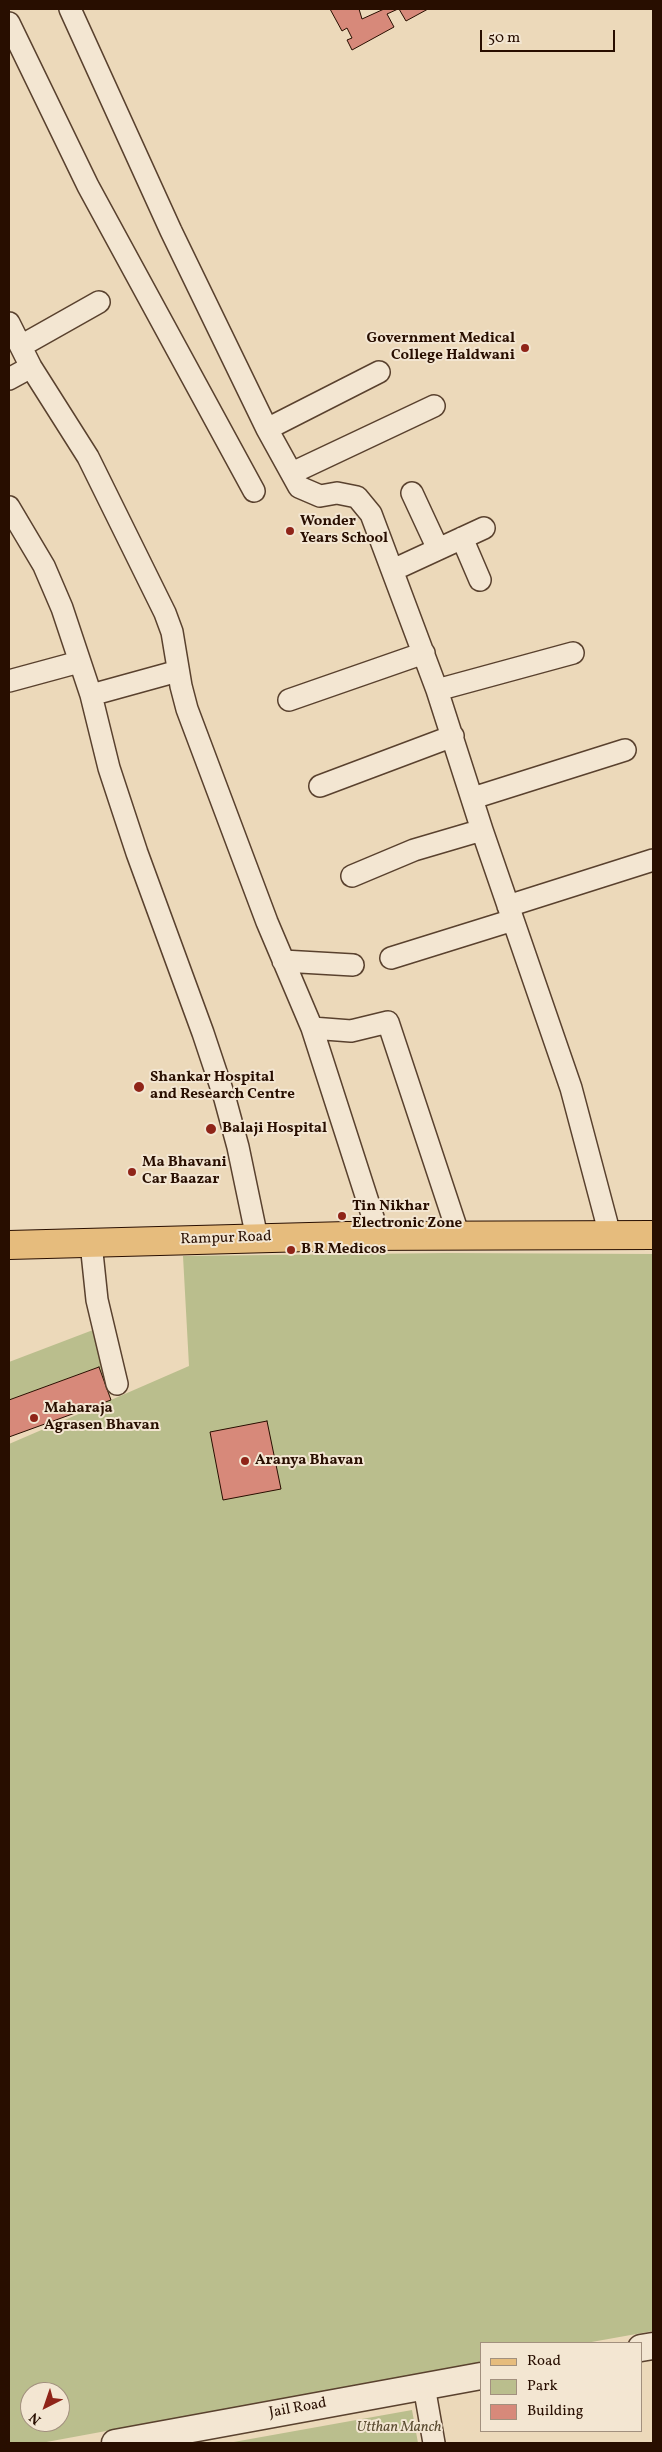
<!DOCTYPE html>
<html>
<head>
<meta charset="utf-8">
<style>
  body { margin:0 }
  #map { position:relative; width:662px; height:2452px; overflow:hidden; background:#ecd9ba; font-family:Vollkorn,serif }
  canvas { display:block }
  .frame { position:absolute; inset:0; border:10px solid #280e00; pointer-events:none }
  .legend { position:absolute; left:480px; top:2342px; width:162px; height:90px; box-sizing:border-box; background:#f3e6d2; border:1px solid #a2907e; margin:0; padding:6px 9px; list-style:none; font-size:15px; color:#280e00 }
  .legend li { display:flex; align-items:center; gap:10px; height:25px }
  .legend b { width:25px; border:1px solid #a2907e }
  .north { position:absolute; left:20px; top:2382px; width:50px; height:50px; box-sizing:border-box; background:#f3e6d2; border:1px solid #a2907e; border-radius:50%; rotate:221deg; font-size:14px; font-weight:700; line-height:20px; text-align:center; color:#280e00 }
  .north::after { content:''; display:block; margin:auto; width:18px; height:22px; background:#8f2418; clip-path:polygon(50% 0,100% 100%,50% 72%,0 100%) }
  .scale { position:absolute; left:480px; top:30px; width:135px; height:22px; box-sizing:border-box; border:2px solid #280e00; border-top:0; padding-left:6px; font-size:15px; line-height:18px; white-space:nowrap; color:#280e00; -webkit-text-stroke:4px #f3e6d2; paint-order:stroke }
</style>
</head>
<body>
<div id="map">
<canvas width="662" height="2452"></canvas>
<div class="frame"></div>
<ul class="legend">
<li><b style="height:6px;background:#e6bc7d"></b>Road</li>
<li><b style="height:14px;background:#babe8d"></b>Park</li>
<li><b style="height:14px;background:#d7897a"></b>Building</li>
</ul>
<div class="north">N</div>
<div class="scale">50 m</div>
</div>
<script>
const context = document.querySelector('canvas').getContext('2d');
context.lineJoin = 'round';
function fill(path, color) { context.fillStyle = color; context.fill(path, 'evenodd'); }
const toPath = rows => new Path2D(rows.map(r => 'M' + r).join(''));
function stroke(path, color, width, dash) { context.strokeStyle = color; context.lineWidth = width; context.lineCap = dash ? 'butt' : 'round'; context.setLineDash(dash || []); context.stroke(path); }
function write(font, color, halo, rows, align = 'center') {
  context.font = font + ' Vollkorn,serif'; context.lineWidth = 4; context.setLineDash([]); context.textBaseline = 'middle'; context.strokeStyle = halo; context.fillStyle = color; for (const [text, x, y, turn = 0] of rows) {
    context.save(); context.translate(x, y); context.rotate((+turn || 0) * Math.PI / 180); context.textAlign = isNaN(turn) ? turn : align; if (halo) context.strokeText(text, 0, 0); context.fillText(text, 0, 0); context.restore();
  }
}
const green = toPath([
  [447,1253,653,1254,653,2331,586,2343,481,2343,481,2362,41,2443,9,2443,9,1444,111,1400,99,1367,9,1400,9,1362,93,1330,111,1400,189,1366,183,1256],
  [30,2392,60,2392,60,2422,30,2422],
  [412,2410,418,2443,228,2443]
]);
const building = toPath([
  [330,9,359,9,362,19,384,9,398,9,387,14,394,27,352,50,347,40,352,38,347,28,342,31,330,9],
  [399,9,428,9,406,21,399,9],
  [99,1367,111,1400,9,1437,9,1400,99,1367],
  [267,1421,281,1489,223,1500,210,1432,267,1421]
]);
const minor = toPath([
  [70,9,171,231,267,429,299,487,320,496,337,493,357,497,371,514,437,690,482,830,571,1088,610,1235],
  [9,23,88,186,254,491],
  [9,323,31,367,88,457,165,613,172,632,181,686,187,709,267,922,312,1028,379,1236],
  [21,346,99,302],
  [9,379,31,367],
  [267,429,379,372],
  [292,473,434,406],
  [412,493,438,549],
  [9,507,44,566,62,608,91,695,109,768,137,853,203,1033,225,1099,238,1147,257,1238],
  [462,538,480,580],
  [393,570,484,528],
  [9,681,79,662],
  [437,690,573,653],
  [91,695,178,671],
  [289,700,424,653],
  [320,786,453,736],
  [473,798,625,750],
  [352,876,414,850,482,830],
  [508,906,653,860],
  [391,958,513,920],
  [283,961,353,965],
  [312,1028,351,1031,388,1022,459,1236],
  [91,1243,97,1300,117,1384],
  [424,2386,434,2443]
]);
const tertiary = toPath([
  [641,2348,653,2346],
  [115,2443,481,2376]
]);
const primary = toPath([
  [9,1245,347,1236,653,1235]
]);
const markers = [
  [525,348,5,"#8f2418"],
  [290,531,5,"#8f2418"],
  [139,1087,6,"#8f2418"],
  [211,1129,6,"#8f2418"],
  [132,1172,5,"#8f2418"],
  [342,1216,5,"#8f2418"],
  [291,1250,5,"#8f2418"],
  [34,1418,5,"#8f2418"],
  [245,1461,5,"#8f2418"]
];
const poiNames = [
  ["Government Medical",515,339,"right"],
  ["College Haldwani",515,356,"right"],
  ["Wonder",300,522],
  ["Years School",300,539],
  ["Shankar Hospital",150,1078],
  ["and Research Centre",150,1095],
  ["Balaji Hospital",222,1129],
  ["Ma Bhavani",142,1163],
  ["Car Baazar",142,1180],
  ["Tin Nikhar",352,1207],
  ["Electronic Zone",352,1224],
  ["B R Medicos",301,1250],
  ["Maharaja",44,1409],
  ["Agrasen Bhavan",44,1426],
  ["Aranya Bhavan",255,1461]
];
const streetNames = [
  ["Rampur Road",226,1239,-2],
  ["Jail Road",298,2409,-10]
];
const parkNames = [
  ["Utthan Manch",399,2428]
];
fill(green, '#babe8d');
fill(building, '#d7897a');
stroke(building, '#280e00', 1);
stroke(minor, '#59412e', 24);
stroke(tertiary, '#59412e', 29);
stroke(primary, '#280e00', 30);
stroke(minor, '#f3e6d2', 21);
stroke(tertiary, '#f3e6d2', 26);
stroke(primary, '#e6bc7d', 28);
for (const [x, y, r, color] of markers) { const dot = new Path2D(); dot.arc(x, y, r, 0, 2 * Math.PI); context.fillStyle = color; context.fill(dot); stroke(dot, '#f3e6d2', 2); }
write('bold 15px', '#280e00', '#f3e6d2', poiNames, 'left');
write('15px', '#280e00', '#f3e6d2', streetNames);
write('italic 15px', '#5b4c31', '#f3e6d2', parkNames);
</script>
</body>
</html>
